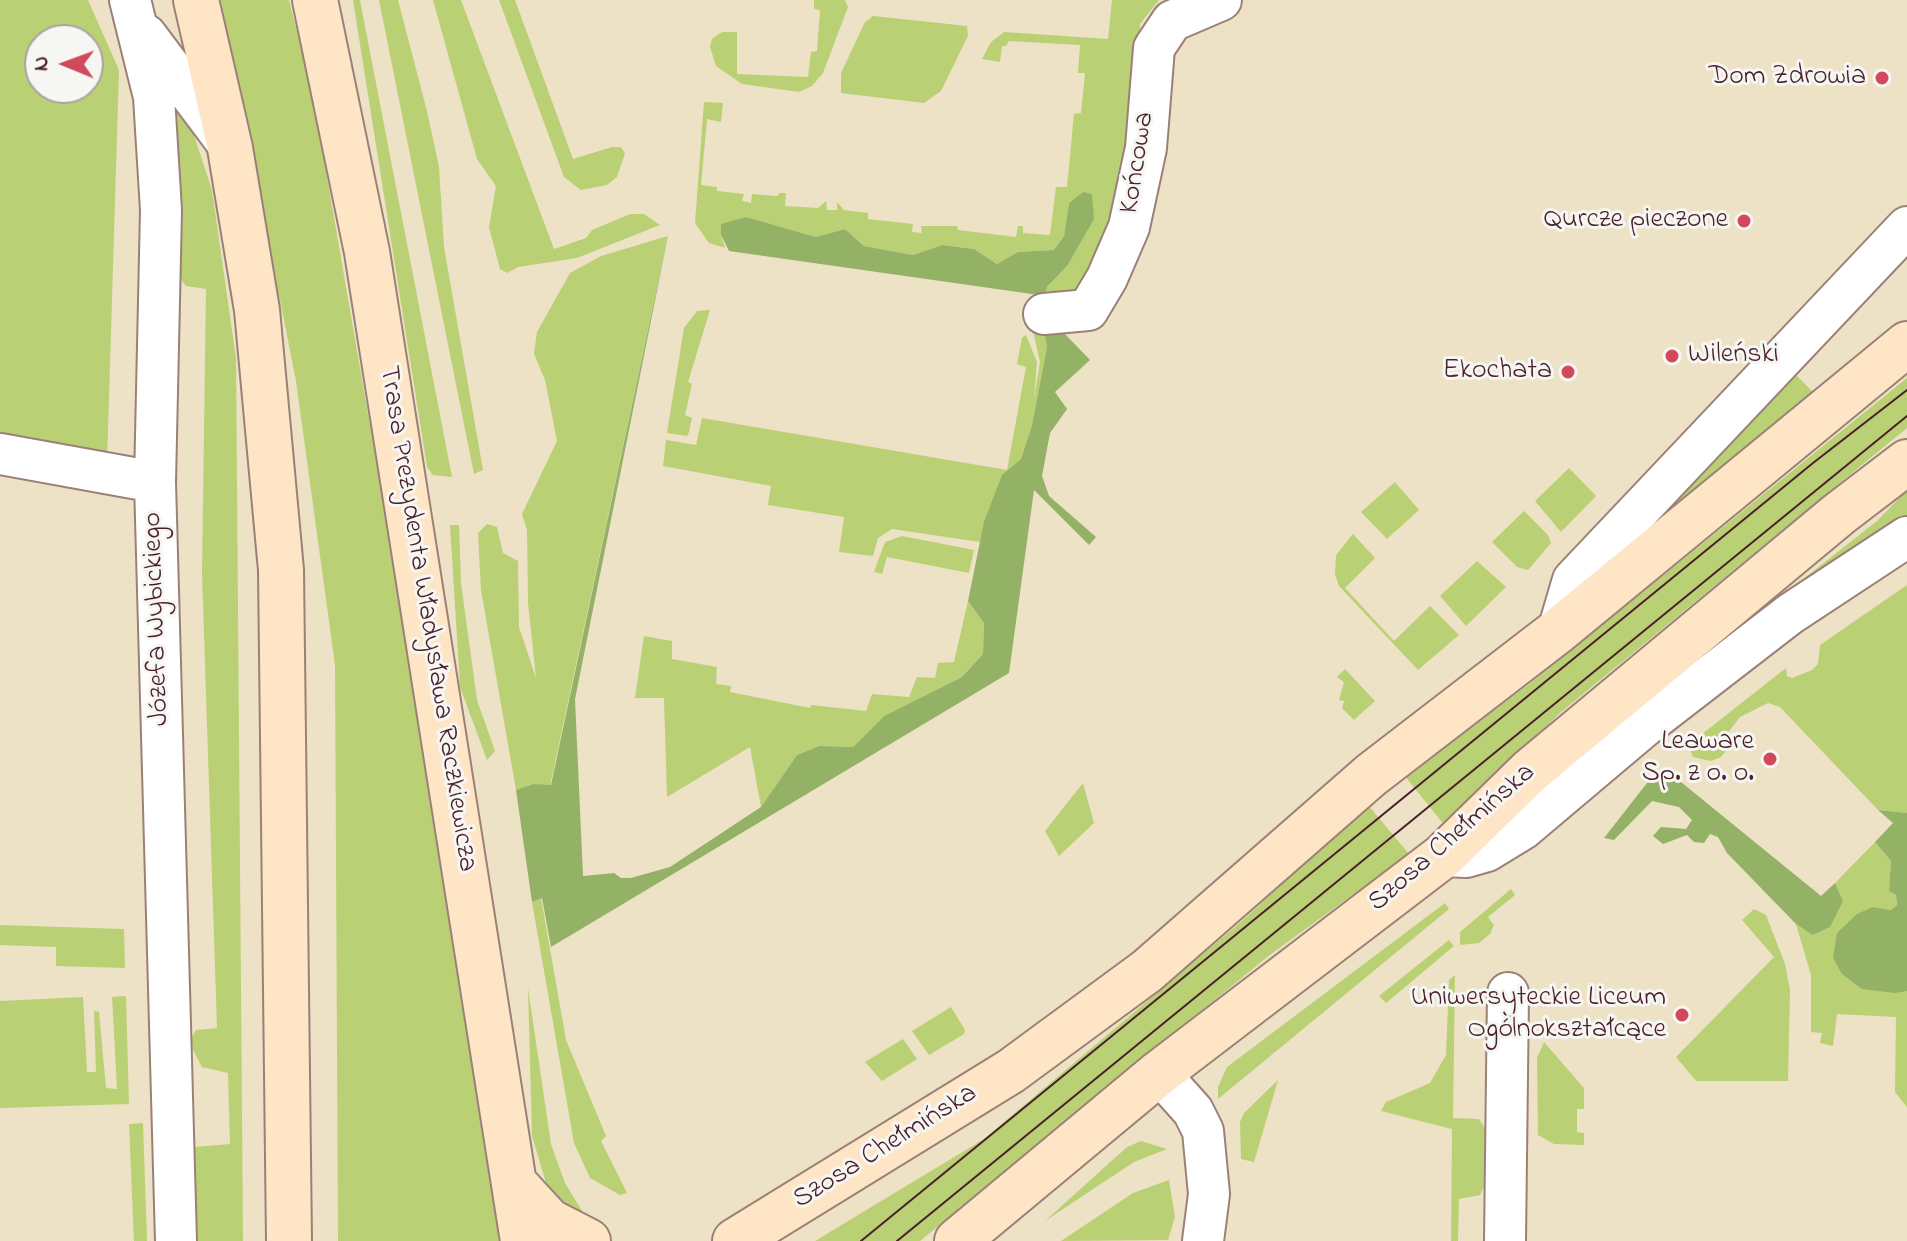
<!DOCTYPE html>
<html>
<head>
<meta charset="utf-8">
<style>
  body { margin:0 }
  #map { position:relative; width:1907px; height:1241px; overflow:hidden; background:#ede2c5; font-family:"Indie Flower",sans-serif }
  canvas { display:block }
  .north { position:absolute; left:24px; top:24px; width:80px; height:80px; box-sizing:border-box; background:#f6f6f2; border:2px solid #b1a0a2; border-radius:50%; rotate:271deg; font-size:22px; font-weight:700; line-height:32px; text-align:center; color:#4a1f2b }
  .north::after { content:''; display:block; margin:auto; width:28px; height:36px; background:#d1495b; clip-path:polygon(50% 0,100% 100%,50% 72%,0 100%) }
</style>
</head>
<body>
<div id="map">
<canvas width="1907" height="1241"></canvas>
<div class="north">N</div>
</div>
<script>
const context = document.querySelector('canvas').getContext('2d');
context.lineJoin = 'round';
function fill(path, color) { context.fillStyle = color; context.fill(path, 'evenodd'); }
const toPath = rows => new Path2D(rows.map(r => 'M' + r).join(''));
function stroke(path, color, width, dash) { context.strokeStyle = color; context.lineWidth = width; context.lineCap = dash ? 'butt' : 'round'; context.setLineDash(dash || []); context.stroke(path); }
function write(font, color, halo, rows, align = 'center') {
  context.font = font + ' "Indie Flower",sans-serif'; context.lineWidth = 6; context.setLineDash([]); context.textBaseline = 'middle'; context.strokeStyle = halo; context.fillStyle = color; for (const [text, x, y, turn = 0] of rows) {
    context.save(); context.translate(x, y); context.rotate((+turn || 0) * Math.PI / 180); context.textAlign = isNaN(turn) ? turn : align; if (halo) context.strokeText(text, 0, 0); context.fillText(text, 0, 0); context.restore();
  }
}
const green = toPath([
  [0,0,88,0,119,70,107,463,0,440],
  [40,40,88,40,88,88,40,88],
  [221,0,289,0,312,90,383,501,499,1241,338,1241,335,665,296,381],
  [353,0,360,0,452,477,433,475,427,467],
  [379,0,398,0,427,111,439,167,444,247,483,470,474,474],
  [433,0,461,0,554,249,586,238,592,230,630,214,644,214,660,225,577,258,518,267,507,273,500,269,489,227,496,186,477,159],
  [499,0,515,0,573,159,612,147,621,147,625,153,617,177,607,185,581,190,564,177],
  [814,0,845,0,848,7,823,73,812,86,799,92,742,84,716,66,710,47,712,39,722,32,737,32,737,74,808,77,811,52,817,51,820,10,814,9],
  [1112,0,1159,0,1140,24,1135,138,1127,186,1083,291,1046,296,1047,287,1067,266,1092,194,1083,193,1069,203,1064,236,1054,250,1018,252,997,264,974,249,942,245,913,255,864,246,845,229,816,237,746,217,721,235,725,248,709,243,695,223,704,102,723,103,721,122,707,119,701,185,717,187,717,191,744,194,742,201,751,203,752,194,777,196,780,193,786,193,785,206,818,208,826,201,827,210,837,210,837,202,844,210,868,213,868,219,913,224,912,232,922,233,921,226,957,226,958,230,1016,237,1018,226,1023,226,1023,233,1050,235,1056,187,1067,187,1074,114,1081,113,1085,73,1078,73,1080,45,1009,41,1006,46,1002,46,1000,62,982,59,991,42,1004,32,1108,39],
  [873,16,967,26,968,36,941,91,924,103,841,93,841,73,865,22],
  [170,94,192,129,212,190,236,358,243,1241,187,1241,188,1152,194,1147,230,1144,228,1073,202,1067,189,1042,196,1030,217,1028,202,573,206,289,186,286,179,277],
  [668,236,550,786,533,784,516,790,481,590,478,533,487,524,497,527,503,553,518,561,519,627,536,678,528,603,527,530,522,514,557,441,545,380,534,354,537,332,570,273,601,256],
  [710,310,688,382,692,384,685,415,692,418,689,432,687,436,667,433,684,328,697,311],
  [1043,324,1047,347,1032,425,1021,459,1002,476,980,542,892,529,878,538,873,556,839,552,844,517,768,505,771,486,663,466,666,440,696,445,702,418,1007,470,1026,367,1017,364,1022,338,1026,335,1037,362,1034,399,1040,362,1033,331],
  [1796,375,1813,392,1654,523],
  [1907,378,1907,428,1561,712,1445,826,1404,775,1528,685],
  [1569,468,1596,496,1561,532,1535,501],
  [1395,482,1419,510,1387,539,1361,512],
  [1907,490,1907,516,1783,595,1877,521],
  [1524,511,1548,535,1551,543,1528,570,1517,567,1492,542],
  [450,525,459,525,461,583,477,700,495,751,487,760,460,687],
  [1353,534,1375,558,1345,588,1394,641,1430,606,1459,635,1418,670,1339,586,1335,574,1336,555],
  [902,536,974,550,969,573,887,557,882,574,874,572,885,542],
  [1477,561,1506,587,1466,626,1440,596],
  [1907,585,1907,813,1878,810,1780,707,1768,703,1740,717,1723,739,1727,750,1721,757,1711,761,1693,757,1688,745,1786,668,1787,676,1792,678,1812,670,1818,664,1820,645],
  [968,601,984,623,983,654,962,677,884,716,853,747,819,746,797,755,761,807,750,747,667,797,664,698,635,698,644,636,672,641,672,659,717,667,716,684,731,686,730,692,810,708,811,705,866,711,872,694,909,697,917,677,935,678,938,663,954,662],
  [1345,669,1375,701,1354,720,1342,708,1344,701,1339,700,1344,682,1337,677],
  [1083,783,1094,823,1059,856,1045,831],
  [1368,805,1409,854,1271,954,920,1241,815,1241,984,1139,1242,921],
  [1875,842,1891,861,1889,891,1896,895,1897,906,1891,910,1873,907,1907,991,1907,1107,1895,1092,1896,1017,1837,1014,1833,1046,1820,1043,1822,1033,1811,1032,1811,975,1796,924,1812,935,1843,901,1835,883],
  [1511,889,1515,895,1488,917,1494,925,1490,934,1479,943,1460,945,1460,932],
  [541,898,566,1040,606,1136,601,1141,627,1193,620,1195,590,1178,574,1143,532,902],
  [1445,903,1449,909,1218,1099,1218,1087,1227,1067],
  [1754,909,1766,915,1785,964,1790,990,1788,1081,1696,1081,1676,1057,1774,957,1742,920],
  [0,925,124,929,125,968,56,966,56,947,0,945],
  [1449,940,1454,946,1386,1003,1379,996],
  [1455,975,1453,1118,1479,1119,1486,1129,1485,1185,1480,1195,1459,1199,1458,1241,1451,1241,1452,1129,1381,1111,1386,1102,1430,1083,1446,1055,1449,980],
  [528,988,551,1144,565,1183,582,1211,580,1218,566,1209,546,1183,532,1136],
  [126,996,129,1104,0,1108,0,1001,83,997,87,1072,96,1072,94,1011,99,1012,106,1088,117,1089,112,997],
  [951,1007,965,1030,964,1034,929,1055,912,1031],
  [903,1039,917,1059,882,1081,865,1062],
  [1544,1042,1584,1088,1584,1109,1577,1109,1577,1132,1584,1133,1584,1145,1554,1144,1538,1135,1537,1058],
  [1278,1080,1254,1162,1241,1159,1240,1122,1244,1113],
  [143,1123,147,1241,134,1241,129,1124],
  [1141,1141,1167,1149,1134,1162,1045,1221,1127,1147],
  [1169,1180,1175,1217,1168,1240,1061,1241,1133,1193]
]);
const forest = toPath([
  [1083,192,1092,194,1094,219,1067,266,1047,287,1046,296,729,251,721,235,721,224,746,217,816,237,845,229,864,246,913,255,942,245,974,249,997,264,1018,252,1054,250,1064,236,1069,203],
  [668,236,575,699,583,876,614,873,621,878,631,878,670,867,761,807,797,755,819,746,853,747,884,716,962,677,983,654,984,623,968,601,984,522,1002,475,1021,459,1032,425,1047,347,1043,324,1063,332,1090,360,1055,392,1067,409,1050,433,1042,476,1049,496,1096,537,1089,545,1034,490,1009,673,551,947,542,898,532,902,516,790,533,784,551,785],
  [1662,778,1676,778,1821,896,1835,883,1843,901,1830,927,1812,935,1796,924,1727,853,1718,837,1710,834,1704,843,1694,842,1687,835,1663,844,1653,836,1661,827,1686,829,1692,820,1679,807,1652,801,1614,840,1604,838,1647,783],
  [1878,810,1907,813,1907,991,1895,993,1862,989,1842,974,1833,958,1837,933,1857,914,1873,907,1891,910,1897,905,1896,895,1889,891,1891,861,1875,842,1893,823]
]);
const street = toPath([
  [130,0,154,97,161,210,155,482,176,1241],
  [146,35,230,147],
  [1044,314,1088,310,1107,278,1129,227,1146,148,1154,48,1172,21,1221,0],
  [0,454,155,482],
  [1558,631,1573,580,1907,227],
  [1443,856,1466,857,1487,851,1523,829,1645,726,1790,614,1907,537],
  [1159,1073,1193,1111,1203,1131,1209,1194,1203,1241],
  [1505,1241,1508,993]
]);
const secondary = toPath([
  [196,0,230,148,257,310,281,570,289,1241],
  [315,0,367,252,523,1241],
  [515,1184,549,1221,588,1241],
  [735,1241,1011,1071,1147,971,1371,775,1558,631,1907,344],
  [957,1241,1159,1073,1443,856,1530,771,1839,514,1907,462]
]);
const tram = toPath([
  [861,1241,1813,463,1907,390],
  [897,1241,1907,416]
]);
const markers = [
  [1882,78,8,"#d1495b"],
  [1744,221,8,"#d1495b"],
  [1672,356,8,"#d1495b"],
  [1568,372,8,"#d1495b"],
  [1770,759,8,"#d1495b"],
  [1682,1015,8,"#d1495b"]
];
const poiNames = [
  ["Dom Zdrowia",1866,78],
  ["Qurcze pieczone",1728,221],
  ["Wileński",1688,356,"left"],
  ["Ekochata",1552,372],
  ["Leaware",1754,743],
  ["Sp. z o. o.",1754,775],
  ["Uniwersyteckie Liceum",1666,999],
  ["Ogólnokształcące",1666,1031]
];
const streetNames = [
  ["Końcowa",1139,163,-81],
  ["Józefa Wybickiego",158,619,-92],
  ["Trasa Prezydenta Władysława Raczkiewicza",426,619,81],
  ["Szosa Chełmińska",1453,839,-41],
  ["Szosa Chełmińska",886,1148,-32]
];
fill(green, '#bad074');
fill(forest, '#93b266');
stroke(street, '#9c8078', 44);
stroke(secondary, '#9c8078', 48);
stroke(street, '#fff', 40);
stroke(secondary, '#fde5c5', 44);
stroke(tram, '#4a1f2b', 2);
for (const [x, y, r, color] of markers) { const dot = new Path2D(); dot.arc(x, y, r, 0, 2 * Math.PI); context.fillStyle = color; context.fill(dot); stroke(dot, '#f6f6f2', 3); }
write('28px', '#4a1f2b', '#f6f6f2', poiNames, 'right');
write('28px', '#4a1f2b', '#f6f6f2', streetNames);
</script>
</body>
</html>
